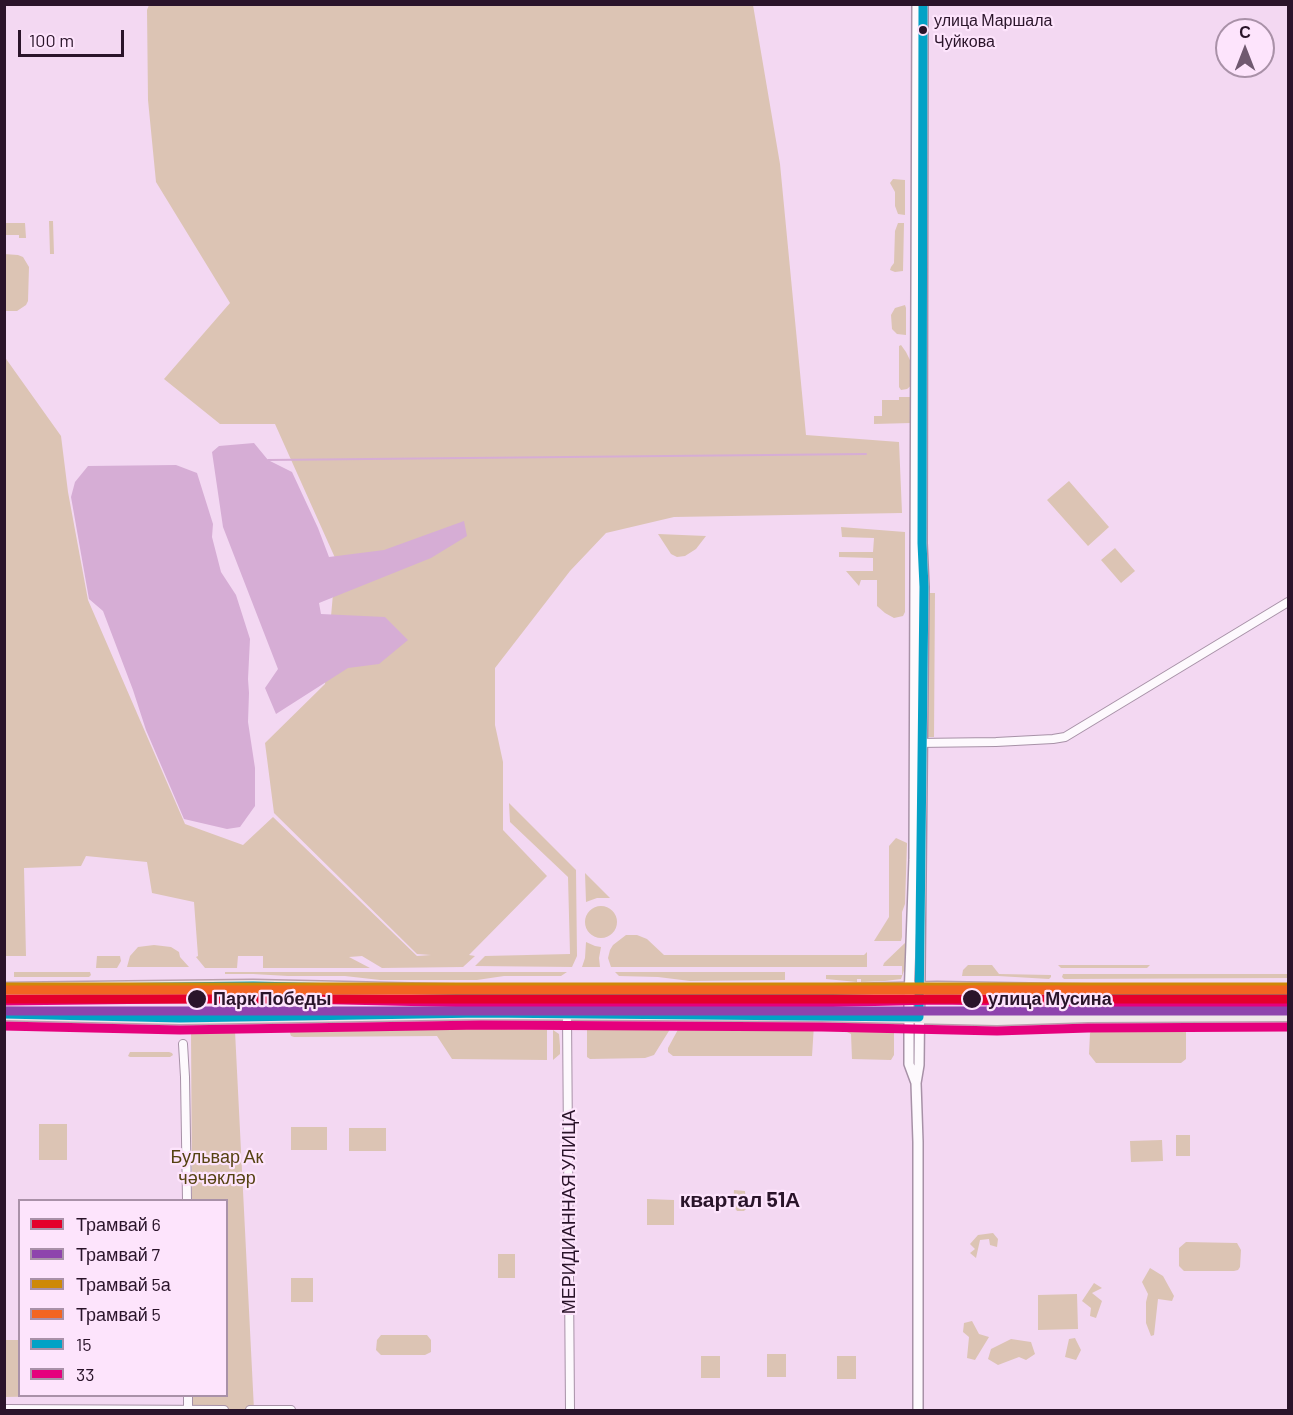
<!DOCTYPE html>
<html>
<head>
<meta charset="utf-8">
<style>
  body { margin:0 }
  #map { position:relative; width:1293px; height:1415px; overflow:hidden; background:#f3d8f2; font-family:Barlow,sans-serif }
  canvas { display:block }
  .frame { position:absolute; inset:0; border:6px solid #2a142a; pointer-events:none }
  .legend { position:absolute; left:18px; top:1199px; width:210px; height:198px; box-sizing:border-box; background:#fde4fc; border:2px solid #a991a8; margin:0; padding:8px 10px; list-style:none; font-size:18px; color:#2a142a }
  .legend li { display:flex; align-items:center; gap:12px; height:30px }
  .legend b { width:30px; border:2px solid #a991a8 }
  .north { position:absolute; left:1215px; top:18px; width:60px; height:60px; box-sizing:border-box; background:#fde4fc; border:2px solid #a991a8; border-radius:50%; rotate:0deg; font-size:16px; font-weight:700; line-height:24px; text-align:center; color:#2a142a }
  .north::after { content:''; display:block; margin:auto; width:21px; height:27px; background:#705970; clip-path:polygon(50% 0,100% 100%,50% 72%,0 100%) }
  .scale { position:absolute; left:18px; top:30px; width:106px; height:27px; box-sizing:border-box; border:3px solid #2a142a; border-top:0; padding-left:8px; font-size:18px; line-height:21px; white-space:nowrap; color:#2a142a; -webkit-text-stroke:4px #fde4fc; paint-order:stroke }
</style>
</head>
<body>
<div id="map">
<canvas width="1293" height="1415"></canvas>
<div class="frame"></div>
<ul class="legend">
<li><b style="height:8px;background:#e4002b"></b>Трамвай 6</li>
<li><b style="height:8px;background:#8e44ad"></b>Трамвай 7</li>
<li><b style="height:8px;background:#ce8908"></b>Трамвай 5а</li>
<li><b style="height:8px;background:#f26522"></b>Трамвай 5</li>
<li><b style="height:8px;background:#02a2c6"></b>15</li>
<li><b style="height:8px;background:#e5007d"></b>33</li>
</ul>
<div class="north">С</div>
<div class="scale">100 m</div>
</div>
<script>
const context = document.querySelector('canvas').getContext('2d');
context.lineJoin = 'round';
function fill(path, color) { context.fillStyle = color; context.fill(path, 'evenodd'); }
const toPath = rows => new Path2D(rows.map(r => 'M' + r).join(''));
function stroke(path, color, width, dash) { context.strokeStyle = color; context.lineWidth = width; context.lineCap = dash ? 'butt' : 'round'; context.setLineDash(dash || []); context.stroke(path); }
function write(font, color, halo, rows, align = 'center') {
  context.font = font + ' Barlow,sans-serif'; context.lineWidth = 4.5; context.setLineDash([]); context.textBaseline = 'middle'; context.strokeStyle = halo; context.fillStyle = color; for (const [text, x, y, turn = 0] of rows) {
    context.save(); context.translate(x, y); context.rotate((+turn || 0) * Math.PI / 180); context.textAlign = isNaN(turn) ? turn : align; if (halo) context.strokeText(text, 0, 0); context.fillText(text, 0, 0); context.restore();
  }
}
const green = toPath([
  [149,5,753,5,780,164,806,435,899,442,902,513,674,517,606,533,570,571,495,668,495,725,503,762,503,830,547,876,469,955,475,956,463,967,382,968,362,956,349,957,370,968,263,968,263,956,238,956,237,968,205,968,196,957,198,956,194,902,152,893,147,862,86,856,81,866,24,868,26,956,6,956,6,967,5,967,4,356,61,436,68,492,88,600,185,824,243,845,273,817,417,956,431,955,417,954,274,813,265,743,325,684,336,560,275,424,220,424,164,379,230,303,156,182,148,100,147,10],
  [893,179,905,180,905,215,898,214,895,206,895,192,890,183],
  [49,221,53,221,54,254,50,254],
  [5,223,25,223,26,238,19,238,19,235,6,235,6,239,5,239],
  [898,223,904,223,903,271,895,272,890,270,891,267,894,263,895,231],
  [4,254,18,255,23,257,29,267,28,301,26,305,17,311,5,311],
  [905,305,906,308,906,335,897,334,892,329,891,315,895,308],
  [901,345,906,352,913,366,913,384,907,389,901,390,899,387,899,346],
  [899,397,910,397,912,399,911,423,874,424,874,416,882,416,882,400,899,400],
  [1069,481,1109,527,1088,546,1047,500],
  [841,527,905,532,905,612,903,616,894,618,885,613,877,606,877,580,861,580,859,586,846,571,873,571,873,558,839,557,839,552,873,552,874,538,842,537],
  [658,534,706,536,696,549,685,556,677,557,671,554],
  [1115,548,1135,571,1121,583,1101,560],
  [928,593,935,593,934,737,927,737],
  [509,803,576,870,577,956,572,967,475,966,485,956,570,954,568,877,510,822],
  [896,838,907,843,905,904,902,912,902,937,901,941,874,941,889,917,889,846],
  [585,873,610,898,597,898,586,902],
  '585 922a16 16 0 1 1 32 0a16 16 0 1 1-32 0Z',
  [626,935,637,935,647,939,664,955,864,955,867,952,867,967,611,967,608,958,610,950,613,945],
  [586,942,595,946,601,947,599,958,600,967,582,967,585,958],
  [906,942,905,968,901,979,885,981,861,982,861,979,857,979,857,982,826,979,826,975,902,975,902,966,883,966,884,963],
  [154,945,171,947,179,952,180,957,189,967,127,967,130,956,138,947],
  [97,956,120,956,121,961,117,968,96,968],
  [968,965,992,965,999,974,1051,975,1051,977,1049,979,998,976,962,976,963,970],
  [1058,965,1150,965,1147,968,1061,968],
  [14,972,90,972,91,975,89,977,14,977],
  [225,972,567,972,561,976,504,976,477,980,380,980,345,976,288,976,253,974,225,974],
  [615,972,785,972,785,980,690,981,658,977,619,976],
  [1063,974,1288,974,1288,978,1064,979,1062,977],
  [829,1023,894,1023,894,1055,891,1060,852,1059,851,1034],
  [681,1024,814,1025,812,1056,673,1056,668,1052,668,1048],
  [1180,1024,1186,1030,1186,1059,1181,1063,1096,1063,1089,1054,1090,1033,1096,1025],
  [482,1025,501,1029,547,1030,547,1060,452,1059,437,1036,294,1037,291,1036,290,1033,291,1026],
  [672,1026,654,1055,645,1058,590,1059,587,1057,587,1029],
  [553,1030,559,1034,560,1046,560,1054,553,1060],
  [191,1031,235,1031,254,1410,193,1410,193,1396,226,1396,226,1200,192,1200],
  [130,1052,169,1052,172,1053,173,1055,170,1057,130,1057,128,1056],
  [39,1124,67,1124,67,1160,39,1160],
  [291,1127,327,1127,327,1150,291,1150],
  [349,1128,386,1128,386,1151,349,1151],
  [1176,1135,1190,1135,1190,1156,1176,1156],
  [1162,1140,1163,1161,1131,1162,1130,1141],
  [734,1190,745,1191,746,1209,744,1211,737,1211,733,1205],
  [647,1199,674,1200,674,1225,647,1225],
  [993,1233,998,1239,997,1247,990,1245,989,1239,980,1240,976,1258,970,1253,975,1249,970,1244,978,1235],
  [1186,1242,1237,1243,1241,1250,1240,1267,1238,1270,1234,1271,1184,1271,1179,1266,1179,1248],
  [498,1254,515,1254,515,1278,498,1278],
  [1150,1268,1163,1276,1174,1296,1172,1301,1158,1299,1154,1335,1151,1336,1146,1323,1146,1302,1148,1294,1142,1282],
  [291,1278,313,1278,313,1302,291,1302],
  [1094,1283,1102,1288,1092,1293,1102,1301,1096,1318,1090,1316,1091,1308,1082,1301],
  [1077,1294,1078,1329,1038,1330,1038,1295],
  [972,1321,979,1334,989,1337,975,1360,967,1358,969,1337,963,1332,964,1323],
  [381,1335,427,1335,431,1340,431,1352,425,1355,381,1355,376,1350,377,1340],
  [1075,1338,1081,1350,1076,1360,1065,1357,1069,1339],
  [1011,1339,1031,1342,1035,1354,1026,1360,1019,1357,998,1365,988,1359,991,1349],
  [4,1340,19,1340,20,1396,60,1396,5,1397],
  [767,1354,786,1354,786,1377,767,1377],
  [701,1356,720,1356,720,1378,701,1378],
  [856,1356,856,1379,837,1379,837,1356]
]);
const water = toPath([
  [254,443,268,460,292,472,318,528,329,557,384,550,464,521,467,536,431,558,319,603,321,614,385,617,408,640,379,664,348,668,276,714,265,688,278,669,223,527,212,452,219,446],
  [176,465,197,473,213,524,212,537,221,572,236,595,250,639,248,679,249,693,248,722,255,768,255,806,240,827,227,829,184,819,146,730,133,690,103,611,89,599,71,497,75,482,88,466]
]);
const stream = toPath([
  [268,460,866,454]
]);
const minor = toPath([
  [917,743,996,742,1053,739,1065,737,1288,602],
  [567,1014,570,1410],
  [183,1044,185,1077,187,1200],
  [4,1409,224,1410],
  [188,1410,188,1396],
  [250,1410,291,1410]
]);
const tertiary = toPath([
  [916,1083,909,1064,909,999,914,860,917,4],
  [918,1410,918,1142,916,1083,919,1065,924,587,922,543,923,4]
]);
const primary = toPath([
  [4,989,253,986,479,991,812,991,937,988,1122,991,1288,991],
  [4,1014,180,1018,481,1013,822,1015,997,1019,1088,1016,1288,1015]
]);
const bus1 = toPath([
  [4,989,253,986,479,991,812,991,937,988,1122,991,1288,991],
  [4,1014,180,1018,481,1013,919,1017,924,587,922,543,923,4]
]);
const bus2 = toPath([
  [4,1001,253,998,479,1003,812,1003,937,1000,1122,1003,1288,1003],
  [4,1026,180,1030,481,1025,822,1027,997,1031,1088,1028,1288,1027]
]);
const tram1 = toPath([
  [4,999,1288,999]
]);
const tram2 = toPath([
  [4,1011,1288,1011]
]);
const tram3 = toPath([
  [4,987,1288,987]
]);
const tram4 = toPath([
  [4,990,1288,990]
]);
const markers = [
  [923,30,5,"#2a142a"],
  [197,999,10,"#2a142a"],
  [972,999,10,"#2a142a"]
];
const busNames = [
  ["улица Маршала",934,21],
  ["Чуйкова",934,42]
];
const stopNames = [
  ["Парк Победы",213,999],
  ["улица Мусина",988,999]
];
const parkNames = [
  ["Бульвар Ак",217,1157],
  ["чәчәкләр",217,1178]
];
const streetNames = [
  ["МЕРИДИАННАЯ УЛИЦА",569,1212,-90]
];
const quarterNames = [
  ["квартал 51А",740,1200]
];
fill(green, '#dcc4b4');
fill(water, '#d6add5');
stroke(stream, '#d6add5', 2);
stroke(minor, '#a791a7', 10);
stroke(tertiary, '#a791a7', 12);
stroke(primary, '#baa0ad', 15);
stroke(minor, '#fdf9fd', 8);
stroke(tertiary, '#fdf9fd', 9);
stroke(primary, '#f0e6e9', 12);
stroke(bus1, '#02a2c6', 9);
stroke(bus2, '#e5007d', 9);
stroke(tram1, '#e4002b', 9);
stroke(tram2, '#8e44ad', 9);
stroke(tram3, '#ce8908', 9);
stroke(tram4, '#f26522', 9);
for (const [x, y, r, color] of markers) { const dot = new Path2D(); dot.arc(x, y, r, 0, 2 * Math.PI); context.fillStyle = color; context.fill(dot); stroke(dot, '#fde4fc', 2); }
write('16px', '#2a142a', '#fde4fc', busNames, 'left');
write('bold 18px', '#2a142a', '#fde4fc', stopNames, 'left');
write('18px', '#554212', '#fde4fc', parkNames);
write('18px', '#2a142a', '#fde4fc', streetNames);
write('bold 21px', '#2a142a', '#fde4fc', quarterNames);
</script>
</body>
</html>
